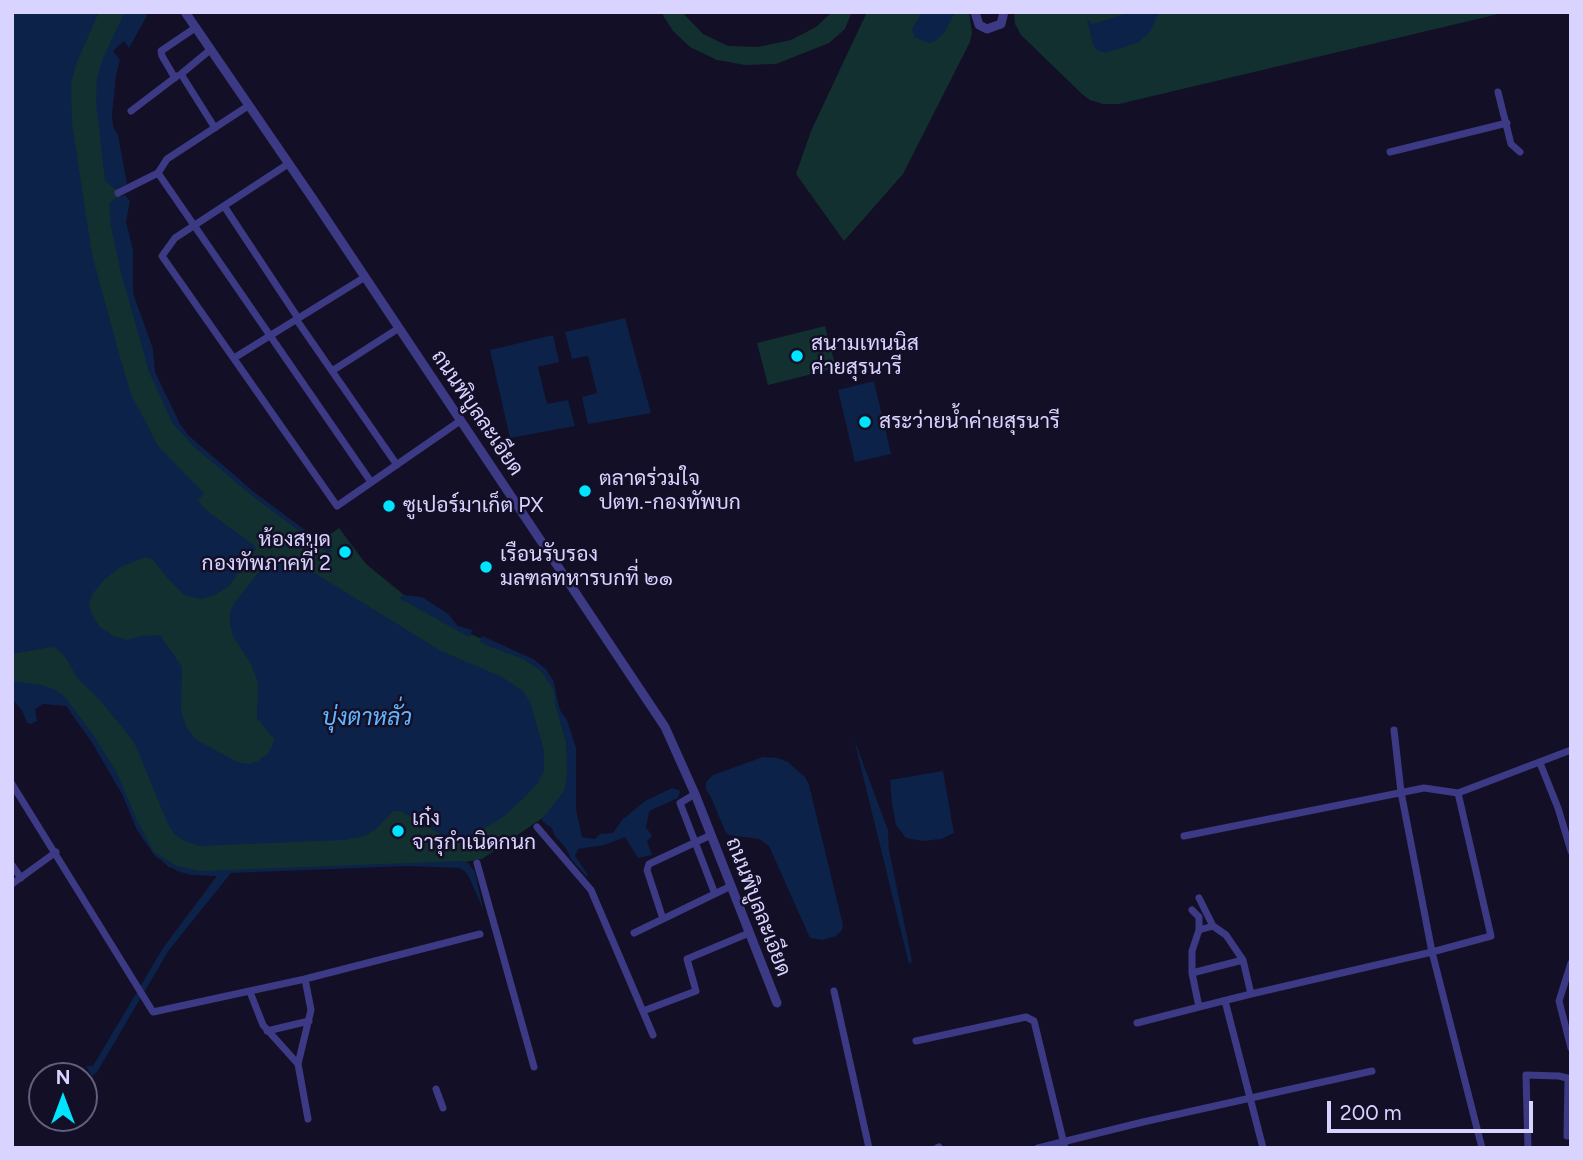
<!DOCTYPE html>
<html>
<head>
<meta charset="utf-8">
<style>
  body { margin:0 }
  #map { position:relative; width:1583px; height:1160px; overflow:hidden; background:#130f26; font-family:Figtree,sans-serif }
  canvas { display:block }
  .frame { position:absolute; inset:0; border:14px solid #d9d4ff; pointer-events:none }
  .north { position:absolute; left:28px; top:1062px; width:70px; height:70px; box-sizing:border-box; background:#130f26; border:2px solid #625e7d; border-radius:50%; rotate:0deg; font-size:19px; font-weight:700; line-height:28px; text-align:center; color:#d9d4ff }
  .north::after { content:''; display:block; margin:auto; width:24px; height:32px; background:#00e5ff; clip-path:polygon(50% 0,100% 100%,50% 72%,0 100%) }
  .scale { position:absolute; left:1327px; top:1101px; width:206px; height:32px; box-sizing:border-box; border:4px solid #d9d4ff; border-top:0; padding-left:9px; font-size:21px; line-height:24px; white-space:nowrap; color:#d9d4ff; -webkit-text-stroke:5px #130f26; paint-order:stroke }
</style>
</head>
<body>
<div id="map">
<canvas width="1583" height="1160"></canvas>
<div class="frame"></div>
<div class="north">N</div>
<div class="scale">200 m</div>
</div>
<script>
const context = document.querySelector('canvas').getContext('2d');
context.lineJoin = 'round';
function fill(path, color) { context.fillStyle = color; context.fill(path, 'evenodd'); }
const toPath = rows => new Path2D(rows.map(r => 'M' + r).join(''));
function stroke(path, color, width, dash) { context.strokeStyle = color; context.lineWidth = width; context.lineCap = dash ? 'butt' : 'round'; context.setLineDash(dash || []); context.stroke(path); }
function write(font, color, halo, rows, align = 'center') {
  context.font = font + ' Figtree,Sarabun,sans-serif'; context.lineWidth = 5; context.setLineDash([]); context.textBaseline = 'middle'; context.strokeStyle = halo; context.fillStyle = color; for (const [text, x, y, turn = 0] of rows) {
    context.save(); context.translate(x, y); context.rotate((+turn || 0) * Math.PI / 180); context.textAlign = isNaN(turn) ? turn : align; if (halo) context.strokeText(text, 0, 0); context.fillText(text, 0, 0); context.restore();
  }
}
const green = toPath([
  [12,12,127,12,101,76,121,199,111,207,152,373,181,431,233,477,318,543,339,528,366,564,409,599,468,633,522,656,539,666,551,680,571,746,566,793,547,815,482,859,454,864,204,873,169,867,153,852,143,837,119,783,70,706,12,687],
  [661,12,682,12,703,34,728,46,758,47,791,40,816,27,832,12,852,12,845,29,829,43,776,64,745,65,717,60,690,47,673,31],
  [867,12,969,12,972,33,970,42,903,174,844,241,796,174,811,131],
  [1014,12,1507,12,1119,104,1103,104,1090,100,1082,94,1021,35,1015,24],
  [825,326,836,368,768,385,757,343]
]);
const water = toPath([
  [12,12,99,12,76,64,71,84,72,123,92,254,120,357,131,394,158,446,204,493,198,501,206,510,255,546,256,549,229,586,215,595,202,599,184,595,168,579,153,560,146,557,138,560,119,568,104,580,94,592,89,603,91,613,99,626,113,636,127,640,141,636,160,635,182,667,181,711,186,726,195,739,237,762,249,764,258,761,267,754,273,745,274,739,257,718,258,683,251,664,233,636,230,624,230,612,235,602,258,573,270,564,281,561,294,562,305,567,441,651,502,677,523,691,530,702,544,750,544,771,538,783,525,797,503,817,488,826,472,835,456,839,445,837,401,811,393,811,377,828,365,836,344,840,200,846,184,841,175,835,168,824,134,742,99,699,77,678,66,658,56,648,51,647,12,654],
  [125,12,149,12,129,48,124,41,113,51,120,60,116,75,112,115,113,126,118,135,127,184,116,190,105,181,96,102,97,78,103,58],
  [922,12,955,12,944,33,934,42,929,43,914,37,912,29],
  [1133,12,1159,12,1150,32,1139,42,1106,53,1098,51,1093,45,1087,18,1092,24],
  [125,195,130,201,126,222,133,250,133,293,153,349,155,372,180,424,188,435,254,492,329,548,332,551,329,553,256,499,193,446,173,424,149,372,121,273,111,227,109,204,114,199],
  [625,318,651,413,588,424,582,397,597,393,588,356,572,359,565,332],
  [553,335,559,362,538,367,547,404,568,400,575,426,510,438,490,350],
  [874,381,891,454,855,462,838,390],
  [404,595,422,597,448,614,458,626,473,630,469,637,399,598],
  [482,636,533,659,546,669,554,682,559,709,567,720,576,748,576,809,582,837,595,839,600,834,613,833,622,820,645,801,672,788,679,790,680,792,678,798,653,809,649,812,646,827,652,836,647,841,652,855,638,858,625,837,604,845,578,849,575,856,588,875,586,876,571,859,566,848,554,835,552,828,543,822,542,819,564,791,567,775,566,743,555,704,554,690,540,670,523,659,483,644,480,641],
  [12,681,42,685,54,689,65,697,94,736,117,773,136,818,154,852,177,866,200,871,462,861,468,863,475,872,483,909,469,877,465,871,459,868,409,866,231,873,169,950,97,1072,92,1076,86,1066,93,1066,163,948,217,876,191,875,177,871,155,856,137,830,122,794,91,741,66,706,43,704,35,709,37,721,31,724,27,723,22,710,12,699],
  [854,739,888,830,889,850,912,961,909,964],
  [763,757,778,758,788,762,805,777,809,785,843,925,842,930,836,936,822,940,810,938,769,846,759,839,729,835,725,831,710,795,706,790,706,782,713,775],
  [943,771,954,833,941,839,922,841,906,838,896,825,892,804,890,780]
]);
const minor = toPath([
  [210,50,181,74,215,128],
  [175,78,162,56,161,51,195,28],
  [1498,92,1511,144,1520,152],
  [131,111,177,76],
  [1390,152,1507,123],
  [288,164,175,238,162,256,337,506,460,421],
  [158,173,371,482],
  [118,193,158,173,167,159,248,106],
  [224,206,298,318],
  [296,319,397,465],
  [234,358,365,277],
  [332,371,399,328],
  [1540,763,1558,808,1571,851],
  [12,784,153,1012,305,979,480,934],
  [1458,793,1491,936,1432,952,1482,1148],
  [695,794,680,803,715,894],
  [537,827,591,890,653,1035],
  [1184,836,1424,788,1458,793,1571,750],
  [477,863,534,1067],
  [12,865,21,878],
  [12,884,56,852],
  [1199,898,1213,926],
  [1192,910,1199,917,1199,930],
  [663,919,647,870,649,864,711,835],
  [634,933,731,886],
  [1571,963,1559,1001,1571,1048],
  [1192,973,1243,960],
  [834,991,869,1148],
  [250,992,263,1025,298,1064,308,1119],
  [1251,994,1199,1007,1192,973,1192,951,1199,930,1213,926,1226,935,1243,960,1251,994,1432,952,1401,792,1394,730],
  [1225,1001,1263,1148],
  [643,1011,696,991,687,959,749,933],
  [1137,1023,1199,1007],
  [267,1031,309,1021],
  [916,1041,1026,1017,1034,1021,1065,1148],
  [298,1064,311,1010,305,979],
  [436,1089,443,1108],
  [1567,1136,1568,1079],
  [937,1148,939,1147],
  [1038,1148,1143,1122,1372,1071],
  [1528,1148,1526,1075,1559,1076,1571,1079]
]);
const tertiary = toPath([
  [185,12,313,199,665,727,695,794,777,1003],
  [975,12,979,25,987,29,1001,24,1004,12]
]);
const markers = [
  [797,356,7,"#00e5ff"],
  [865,422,7,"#00e5ff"],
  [585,491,7,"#00e5ff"],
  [389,506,7,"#00e5ff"],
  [345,552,7,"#00e5ff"],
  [486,567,7,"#00e5ff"],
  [398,831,7,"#00e5ff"]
];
const poiNames = [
  ["สนามเทนนิส",811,344],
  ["ค่ายสุรนารี",811,368],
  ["สระว่ายนํ้าค่ายสุรนารี",879,422],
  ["ตลาดร่วมใจ",599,479],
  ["ปตท.-กองทัพบก",599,503],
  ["ซูเปอร์มาเก็ต PX",403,506],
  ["ห้องสมุด",331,540,"right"],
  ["กองทัพภาคที่ 2",331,564,"right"],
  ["เรือนรับรอง",500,555],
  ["มลฑลทหารบกที่ ๒๑",500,579],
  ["เก๋ง",412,819],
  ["จารุกำเนิดกนก",412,843]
];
const streetNames = [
  ["ถนนพิบูลละเอียด",477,413,56],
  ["ถนนพิบูลละเอียด",758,907,69]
];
const waterNames = [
  ["บุ่งตาหลั่ว",367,718]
];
fill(green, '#12302f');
fill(water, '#0c2248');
stroke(minor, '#3d3a85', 7);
stroke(tertiary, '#3d3a85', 9);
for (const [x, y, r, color] of markers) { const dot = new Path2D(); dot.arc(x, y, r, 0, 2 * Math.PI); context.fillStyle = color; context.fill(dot); stroke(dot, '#130f26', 2.5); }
write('21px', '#d9d4ff', '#130f26', poiNames, 'left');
write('21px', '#d9d4ff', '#130f26', streetNames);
write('italic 23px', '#62b6ff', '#130f26', waterNames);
</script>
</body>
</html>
